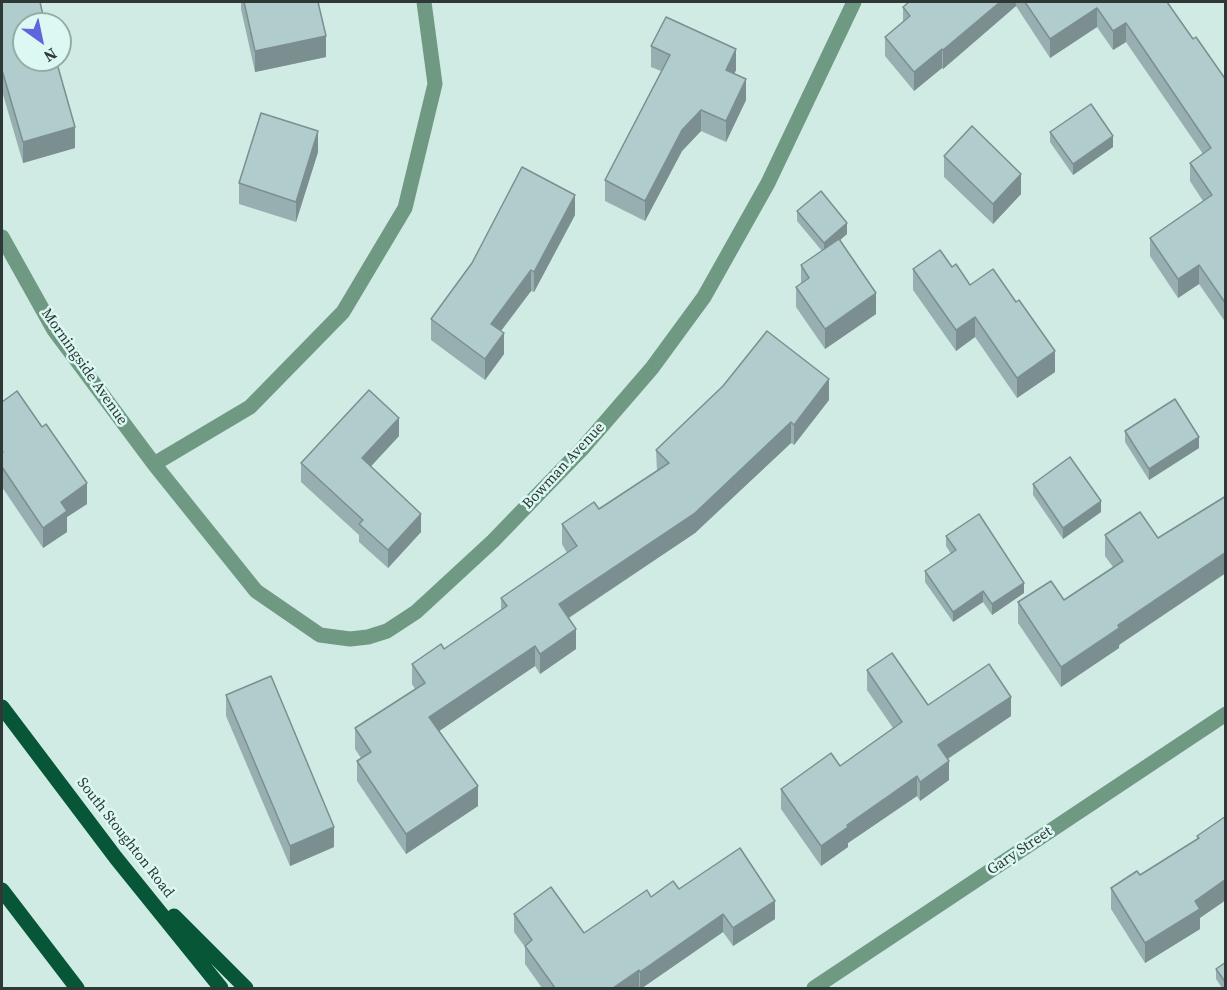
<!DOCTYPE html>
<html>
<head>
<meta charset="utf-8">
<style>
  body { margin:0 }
  #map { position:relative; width:1227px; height:990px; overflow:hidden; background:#cfebe4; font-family:"Source Serif 4",serif }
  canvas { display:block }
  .frame { position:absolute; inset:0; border:3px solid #2e3937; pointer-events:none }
  .north { position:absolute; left:12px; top:12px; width:60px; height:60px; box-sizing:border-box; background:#dcf8f2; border:2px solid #96aca7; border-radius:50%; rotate:147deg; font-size:16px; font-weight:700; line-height:24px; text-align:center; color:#2e3937 }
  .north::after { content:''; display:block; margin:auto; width:21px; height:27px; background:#5e65dd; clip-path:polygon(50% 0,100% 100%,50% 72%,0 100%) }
</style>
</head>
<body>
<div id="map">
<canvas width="1227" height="990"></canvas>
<div class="frame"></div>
<div class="north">N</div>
</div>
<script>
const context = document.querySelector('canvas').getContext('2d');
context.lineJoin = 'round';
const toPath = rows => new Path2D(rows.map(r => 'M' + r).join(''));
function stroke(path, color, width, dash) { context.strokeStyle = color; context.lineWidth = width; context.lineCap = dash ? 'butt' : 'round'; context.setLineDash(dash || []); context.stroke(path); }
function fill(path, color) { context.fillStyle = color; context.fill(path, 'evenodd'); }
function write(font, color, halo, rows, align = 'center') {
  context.font = font + ' "Source Serif 4",serif'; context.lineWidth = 5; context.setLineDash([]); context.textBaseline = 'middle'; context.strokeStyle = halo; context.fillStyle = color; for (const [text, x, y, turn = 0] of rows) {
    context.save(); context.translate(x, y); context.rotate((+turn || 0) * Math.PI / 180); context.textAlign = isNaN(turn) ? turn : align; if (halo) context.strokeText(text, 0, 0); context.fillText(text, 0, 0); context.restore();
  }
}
const minor = toPath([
  [2,237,54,330,154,464,256,591,320,635,350,639,368,637,387,631,416,612,493,541,582,449,652,368,704,297,768,183,854,2],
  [154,464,250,407,343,312,405,208,435,84,424,2],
  [814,988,1226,714]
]);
const major = toPath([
  [2,707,116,858,221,988],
  [2,890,77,988],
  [174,916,246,988]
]);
const wall = toPath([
  [2,2,75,148,23,163,2,91],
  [241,2,318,2,326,57,255,72,241,9],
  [909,2,1167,2,1193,39,1226,80,1226,323,1199,284,1178,298,1150,256,1150,238,1203,201,1190,181,1190,163,1203,154,1126,42,1113,50,1097,27,1050,58,1016,6,943,69,942,68,914,91,885,56,885,37,903,22,903,7],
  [651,46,736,70,734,74,746,100,726,142,701,131,682,151,645,221,605,201,605,180,661,71,651,67],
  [1050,132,1113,147,1073,175,1050,142],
  [318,152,296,222,239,204,239,183],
  [944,156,1021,194,993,224,944,177],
  [797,211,847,234,840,240,876,314,825,349,796,307,796,287,801,284,801,265,822,251,797,221],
  [575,215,534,292,531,291,501,331,504,354,485,380,431,340,431,319],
  [952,267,970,285,1055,372,1017,398,975,337,956,351,913,290,913,269],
  [829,400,794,445,791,443,695,533,569,618,576,649,540,674,535,666,439,731,478,806,406,854,357,781,357,761,361,758,355,749,355,728,415,689,412,684,412,664,444,649,501,610,501,598,567,553,562,544,562,524,599,509,657,471,656,450],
  [2,402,87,504,67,517,67,532,43,548,2,487],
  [1125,431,1199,448,1149,480,1125,442],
  [399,436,371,466,421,532,388,568,359,542,359,535,301,482,301,463],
  [1033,484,1101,512,1063,539,1033,495],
  [1140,512,1119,648,1061,687,1018,623,1018,602,1064,600,1113,567,1105,556,1105,535],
  [946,536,1024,593,992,615,983,602,953,622,925,582,925,571,951,554,946,546],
  [867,670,928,705,1011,716,948,759,949,780,920,801,917,796,848,843,848,847,821,866,781,809,781,789,840,766,893,728,867,690],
  [226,695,334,847,290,866,226,716],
  [1226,816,1200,918,1200,929,1145,963,1111,909,1111,888,1140,875,1197,839,1197,836],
  [679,889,775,919,733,946,723,932,642,988,542,988,525,964,525,947,514,932,514,914,584,933,651,897],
  [1226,962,1226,988,1222,988,1216,979,1216,969]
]);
const shadedWall = toPath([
  [1000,2,1016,2,1016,6,943,69,943,50],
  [1097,8,1097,27,1050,58,1050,39],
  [1126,23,1126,42,1113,50,1113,31],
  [326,36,326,57,255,72,255,51],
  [736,49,736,70,726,91,726,70],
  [942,49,942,68,914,91,914,72],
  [746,79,746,100,726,142,726,121],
  [701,110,701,131,682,151,645,221,645,201,682,130],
  [75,127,75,148,23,163,23,142],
  [318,131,318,152,296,222,296,202],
  [1113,136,1113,147,1073,175,1073,164],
  [1021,174,1021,194,993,224,993,204],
  [575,195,575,215,534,292,534,272],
  [847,223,847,234,824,254,824,243],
  [1199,265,1199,284,1178,298,1178,279],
  [531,270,531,291,491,344,491,324],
  [876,293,876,314,825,349,825,329],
  [975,317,975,337,956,351,956,330],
  [504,333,504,354,485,380,485,359],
  [1055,351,1055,372,1017,398,1017,378],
  [829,379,829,400,794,445,794,425],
  [399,418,399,436,362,476,362,458],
  [791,422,791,443,695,533,559,624,559,604],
  [1199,437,1199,448,1149,480,1149,469],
  [87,483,87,504,67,517,67,532,43,548,43,528,61,502],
  [1101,501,1101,512,1063,539,1063,528],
  [421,514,421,532,388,568,388,550],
  [1226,552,1226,573,1119,645,1119,648,1061,687,1061,667,1118,625],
  [1024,583,1024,593,992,615,992,604],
  [983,591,983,602,953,622,953,612],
  [576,629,576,649,540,674,540,654],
  [535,646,535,666,429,738,429,717],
  [1011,697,1011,716,938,765,938,745],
  [949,761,949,780,920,801,920,782],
  [917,776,917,796,848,843,848,847,821,866,821,846,847,825],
  [478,786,478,806,406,854,406,834],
  [334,827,334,847,290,866,290,846],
  [1226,879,1226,900,1200,918,1200,929,1145,963,1145,943,1195,901],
  [775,901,775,919,733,946,733,928],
  [723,914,723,932,642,988,640,988,640,972],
  [639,970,639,988,613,988]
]);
const building = toPath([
  [2,2,40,2,45,24,24,24,24,60,56,60,75,127,23,142,2,70,2,2],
  [244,2,318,2,326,36,255,51,244,2],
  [909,2,1000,2,943,50,942,49,914,72,885,37,910,16,903,7,909,2],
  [1025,2,1167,2,1193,39,1196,37,1226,80,1226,304,1199,265,1178,279,1150,238,1212,195,1190,163,1211,148,1126,23,1113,31,1097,8,1050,39,1025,2],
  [666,17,736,49,726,70,746,79,726,121,701,110,682,130,645,201,605,180,670,55,651,46,666,17],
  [1091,104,1113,136,1073,164,1050,132,1091,104],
  [261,113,318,131,296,202,239,183,261,113],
  [972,126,1021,174,993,204,944,156,972,126],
  [522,167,575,195,534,272,531,270,491,324,504,333,485,359,431,319,472,263,522,167],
  [821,191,847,223,824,243,797,211,821,191],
  [839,239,876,293,825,329,796,287,809,278,801,265,839,239],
  [940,250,952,267,956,264,970,285,993,269,1016,302,1019,300,1055,351,1017,378,975,317,956,330,913,269,940,250],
  [767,331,829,379,794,425,791,422,695,513,559,604,576,629,540,654,535,646,429,717,478,786,406,834,357,761,371,752,355,728,425,683,412,664,441,644,444,649,507,606,501,598,577,546,562,524,594,502,599,509,669,463,656,450,723,386,767,331],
  [369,390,399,418,362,458,421,514,388,550,359,524,363,520,301,463,369,390],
  [17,391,42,427,46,424,87,483,61,502,67,511,43,528,2,467,2,453,3,452,2,450,2,402,17,391],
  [1175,399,1199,437,1149,469,1125,431,1175,399],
  [1070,457,1101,501,1063,528,1033,484,1070,457],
  [1226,496,1226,552,1118,625,1119,628,1061,667,1018,602,1051,581,1064,600,1123,561,1105,535,1140,512,1158,538,1226,496],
  [979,514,1024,583,992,604,983,591,953,612,925,571,956,550,946,536,979,514],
  [892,653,928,705,989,664,1011,697,938,745,949,761,920,782,917,776,847,825,848,827,821,846,781,789,831,753,840,766,902,722,867,670,892,653],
  [271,676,334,827,290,846,226,695,271,676],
  [1226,816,1226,879,1195,901,1200,909,1145,943,1111,888,1137,871,1140,875,1199,838,1197,836,1226,816],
  [740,848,775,901,733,928,723,914,640,972,639,970,613,988,555,988,525,946,532,940,514,914,551,887,584,933,647,890,651,897,673,881,679,889,740,848],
  [1226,962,1226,983,1216,969,1226,962]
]);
const streetNames = [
  ["Morningside Avenue",84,367,55],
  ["Bowman Avenue",564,466,-47],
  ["South Stoughton Road",125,838,52],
  ["Gary Street",1020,851,-34]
];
stroke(minor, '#6f9982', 15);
stroke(major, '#085638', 15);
fill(wall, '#97afb0');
fill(shadedWall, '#7b8f90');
fill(building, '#b0cccd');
stroke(building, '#7b8f90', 1.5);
write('15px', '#2e3937', '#dcf8f2', streetNames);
</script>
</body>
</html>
